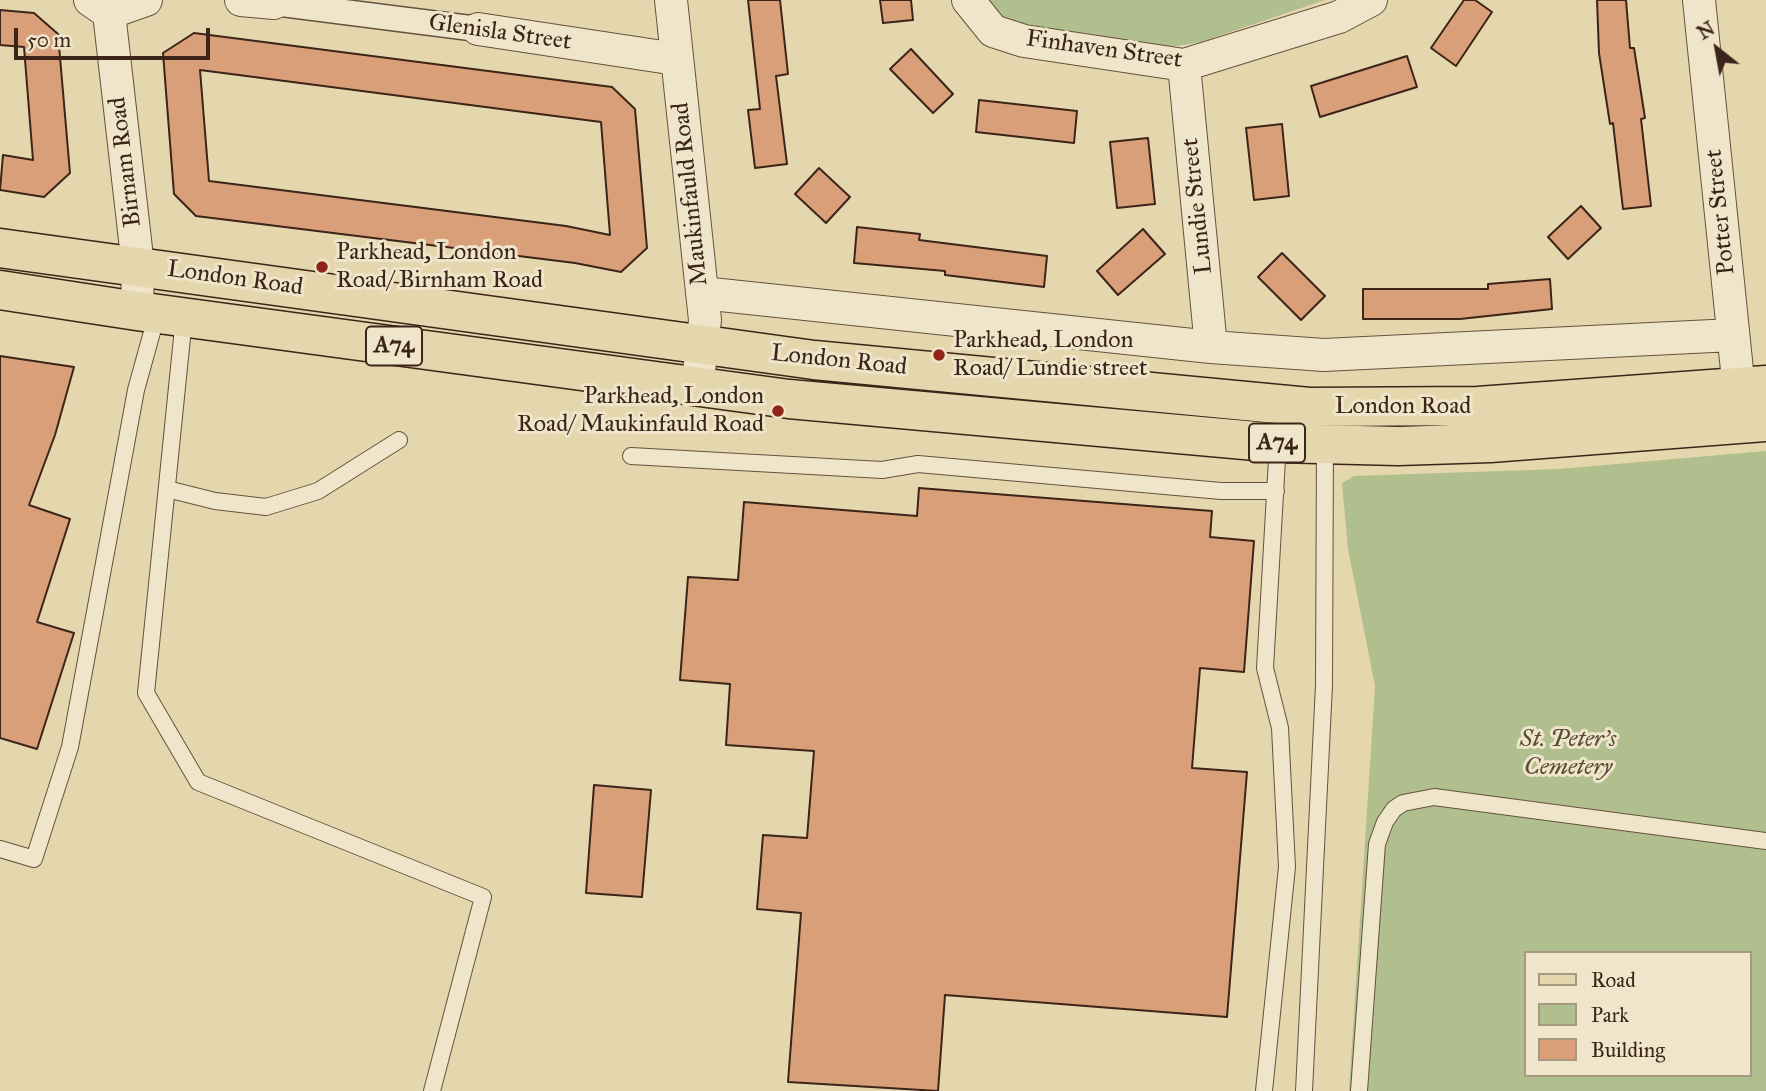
<!DOCTYPE html>
<html>
<head>
<meta charset="utf-8">
<style>
  body { margin:0 }
  #map { position:relative; width:1766px; height:1091px; overflow:hidden; background:#e5d7ad; font-family:"IM FELL Great Primer",serif }
  canvas { display:block }
  .legend { position:absolute; left:1524px; top:951px; width:228px; height:126px; box-sizing:border-box; background:#eee5ca; border:2px solid #a79883; margin:0; padding:9px 12px; list-style:none; font-size:21px; color:#3c2419 }
  .legend li { display:flex; align-items:center; gap:14px; height:35px }
  .legend b { width:35px; border:2px solid #a79883 }
  .north { position:absolute; left:1682px; top:14px; width:70px; height:70px; -webkit-text-stroke:5px #eee5ca; paint-order:stroke; rotate:329deg; font-size:19px; font-weight:700; line-height:28px; text-align:center; color:#3c2419 }
  .north::after { content:''; display:block; margin:auto; width:24px; height:32px; background:#3c2419; clip-path:polygon(50% 0,100% 100%,50% 72%,0 100%) }
  .scale { position:absolute; left:14px; top:28px; width:196px; height:32px; box-sizing:border-box; border:4px solid #3c2419; border-top:0; padding-left:9px; font-size:21px; line-height:24px; white-space:nowrap; color:#3c2419; -webkit-text-stroke:5px #eee5ca; paint-order:stroke }
</style>
</head>
<body>
<div id="map">
<canvas width="1766" height="1091"></canvas>
<ul class="legend">
<li><b style="height:9px;background:#e5d7ad"></b>Road</li>
<li><b style="height:19px;background:#b0bf8d"></b>Park</li>
<li><b style="height:19px;background:#d99f79"></b>Building</li>
</ul>
<div class="north">N</div>
<div class="scale">50 m</div>
</div>
<script>
const context = document.querySelector('canvas').getContext('2d');
context.lineJoin = 'round';
function fill(path, color) { context.fillStyle = color; context.fill(path, 'evenodd'); }
const toPath = rows => new Path2D(rows.map(r => 'M' + r).join(''));
function stroke(path, color, width, dash) { context.strokeStyle = color; context.lineWidth = width; context.lineCap = dash ? 'butt' : 'round'; context.setLineDash(dash || []); context.stroke(path); }
function write(font, color, halo, rows, align = 'center') {
  context.font = font + ' "IM FELL Great Primer",serif'; context.lineWidth = 6; context.setLineDash([]); context.textBaseline = 'middle'; context.strokeStyle = halo; context.fillStyle = color; for (const [text, x, y, turn = 0] of rows) {
    context.save(); context.translate(x, y); context.rotate((+turn || 0) * Math.PI / 180); context.textAlign = isNaN(turn) ? turn : align; if (halo) context.strokeText(text, 0, 0); context.fillText(text, 0, 0); context.restore();
  }
}
const green = toPath([
  [986,0,1325,0,1201,42,1171,47,1008,27],
  [1766,451,1766,1091,1349,1091,1375,686,1348,549,1342,483,1354,476,1559,469],
  [1526,953,1750,953,1750,1075,1526,1075]
]);
const building = toPath([
  [748,0,780,0,788,74,776,76,787,164,755,168,748,110,760,109,748,0],
  [880,0,911,0,913,20,883,23,880,0],
  [1464,0,1475,0,1492,12,1456,66,1431,48,1464,0],
  [1597,0,1626,0,1630,48,1634,48,1645,118,1641,119,1651,206,1623,209,1613,123,1610,124,1599,53,1597,0],
  [0,10,34,13,58,34,70,173,44,197,0,190,3,155,33,160,24,47,0,45,0,10],
  [194,33,612,87,635,109,647,248,621,272,575,263,196,216,174,194,163,53,194,33],
  [200,70,601,122,610,235,566,226,209,181,200,70],
  [911,49,953,94,933,113,890,69,911,49],
  [1407,56,1417,87,1320,117,1311,86,1407,56],
  [979,100,1077,111,1074,143,976,132,979,100],
  [1282,124,1289,196,1254,200,1246,128,1282,124],
  [1148,138,1155,204,1117,208,1110,142,1148,138],
  [819,168,850,197,826,223,795,194,819,168],
  [1581,206,1601,228,1568,259,1548,237,1581,206],
  [857,227,920,234,919,240,1047,256,1044,287,945,275,945,271,854,263,857,227],
  [1143,229,1165,254,1118,295,1097,271,1143,229],
  [1282,253,1325,296,1301,320,1258,277,1282,253],
  [1550,279,1552,309,1460,319,1363,319,1363,289,1488,289,1488,284,1550,279],
  [0,356,74,367,55,435,29,505,70,519,37,622,74,633,37,749,0,738,0,356],
  [919,488,1212,511,1210,537,1254,541,1244,672,1200,668,1192,768,1247,772,1227,1017,945,995,938,1091,788,1082,801,913,757,909,763,835,807,838,814,751,726,745,730,684,680,680,688,577,738,580,744,502,917,516,919,488],
  [594,785,651,790,642,897,586,893,594,785]
]);
const service = toPath([
  [184,318,146,693,198,782,483,897,432,1091],
  [631,456,882,470,918,464,1221,491,1276,491],
  [167,489,215,501,266,507,318,491,399,440],
  [0,849,34,859,70,747,136,390,157,314],
  [1264,1091,1287,867,1280,728,1265,668,1278,442],
  [1304,1091,1324,685,1325,443],
  [1359,1091,1377,844,1385,822,1394,809,1403,803,1434,797,1766,841]
]);
const pedestrian = toPath([
  [274,3,478,29]
]);
const minor = toPath([
  [90,0,109,13,146,0],
  [241,0,274,3],
  [671,0,705,320,697,388],
  [968,0,993,31,1024,41,1184,65,1339,17,1371,0],
  [1699,0,1741,409],
  [109,13,138,266,137,311],
  [478,29,676,59],
  [1184,65,1211,347],
  [702,293,1211,347,1324,355,1733,335]
]);
const primary = toPath([
  [0,248,814,360,1309,407,1478,406,1766,385],
  [0,290,137,311,789,399,1278,443,1398,446,1490,443,1766,422]
]);
const markers = [
  [322,267,7,"#8f2418"],
  [939,355,7,"#8f2418"],
  [778,411,7,"#8f2418"]
];
const shields = [
  [394,346,56],
  [1277,443,56]
];
const shieldNames = [
  ["A74",394,346],
  ["A74",1277,443]
];
const streetNames = [
  ["Glenisla Street",500,33,8],
  ["Finhaven Street",1104,50,8],
  ["Birnam Road",126,162,-97],
  ["Maukinfauld Road",691,194,-96],
  ["Lundie Street",1198,206,-96],
  ["Potter Street",1721,212,-96],
  ["London Road",235,279,8],
  ["London Road",839,361,6],
  ["London Road",1403,407]
];
const poiNames = [
  ["Parkhead, London",336,253],
  ["Road/ Birnham Road",336,281],
  ["Parkhead, London",953,341],
  ["Road/ Lundie street",953,369],
  ["Parkhead, London",764,397,"right"],
  ["Road/ Maukinfauld Road",764,425,"right"]
];
const parkNames = [
  ["St. Peter's",1568,740],
  ["Cemetery",1568,768]
];
fill(green, '#b0bf8d');
fill(building, '#d99f79');
stroke(building, '#3c2419', 2);
stroke(service, '#66513e', 18);
stroke(pedestrian, '#66513e', 27);
stroke(minor, '#66513e', 34);
stroke(primary, '#3c2419', 41);
stroke(service, '#eee5ca', 16);
stroke(pedestrian, '#eee5ca', 24);
stroke(minor, '#eee5ca', 32);
stroke(primary, '#e5d7ad', 38);
for (const [x, y, r, color] of markers) { const dot = new Path2D(); dot.arc(x, y, r, 0, 2 * Math.PI); context.fillStyle = color; context.fill(dot); stroke(dot, '#eee5ca', 2.5); }
for (const [x, y, w] of shields) { const box = new Path2D(); box.roundRect(x - w / 2, y - 19.5, w, 39, 5); context.fillStyle = '#eee5ca'; context.fill(box); stroke(box, '#3c2419', 2); }
write('bold 23px', '#3c2419', null, shieldNames);
write('24px', '#3c2419', '#eee5ca', streetNames);
write('24px', '#3c2419', '#eee5ca', poiNames, 'left');
write('italic 24px', '#594b36', '#eee5ca', parkNames);
</script>
</body>
</html>
